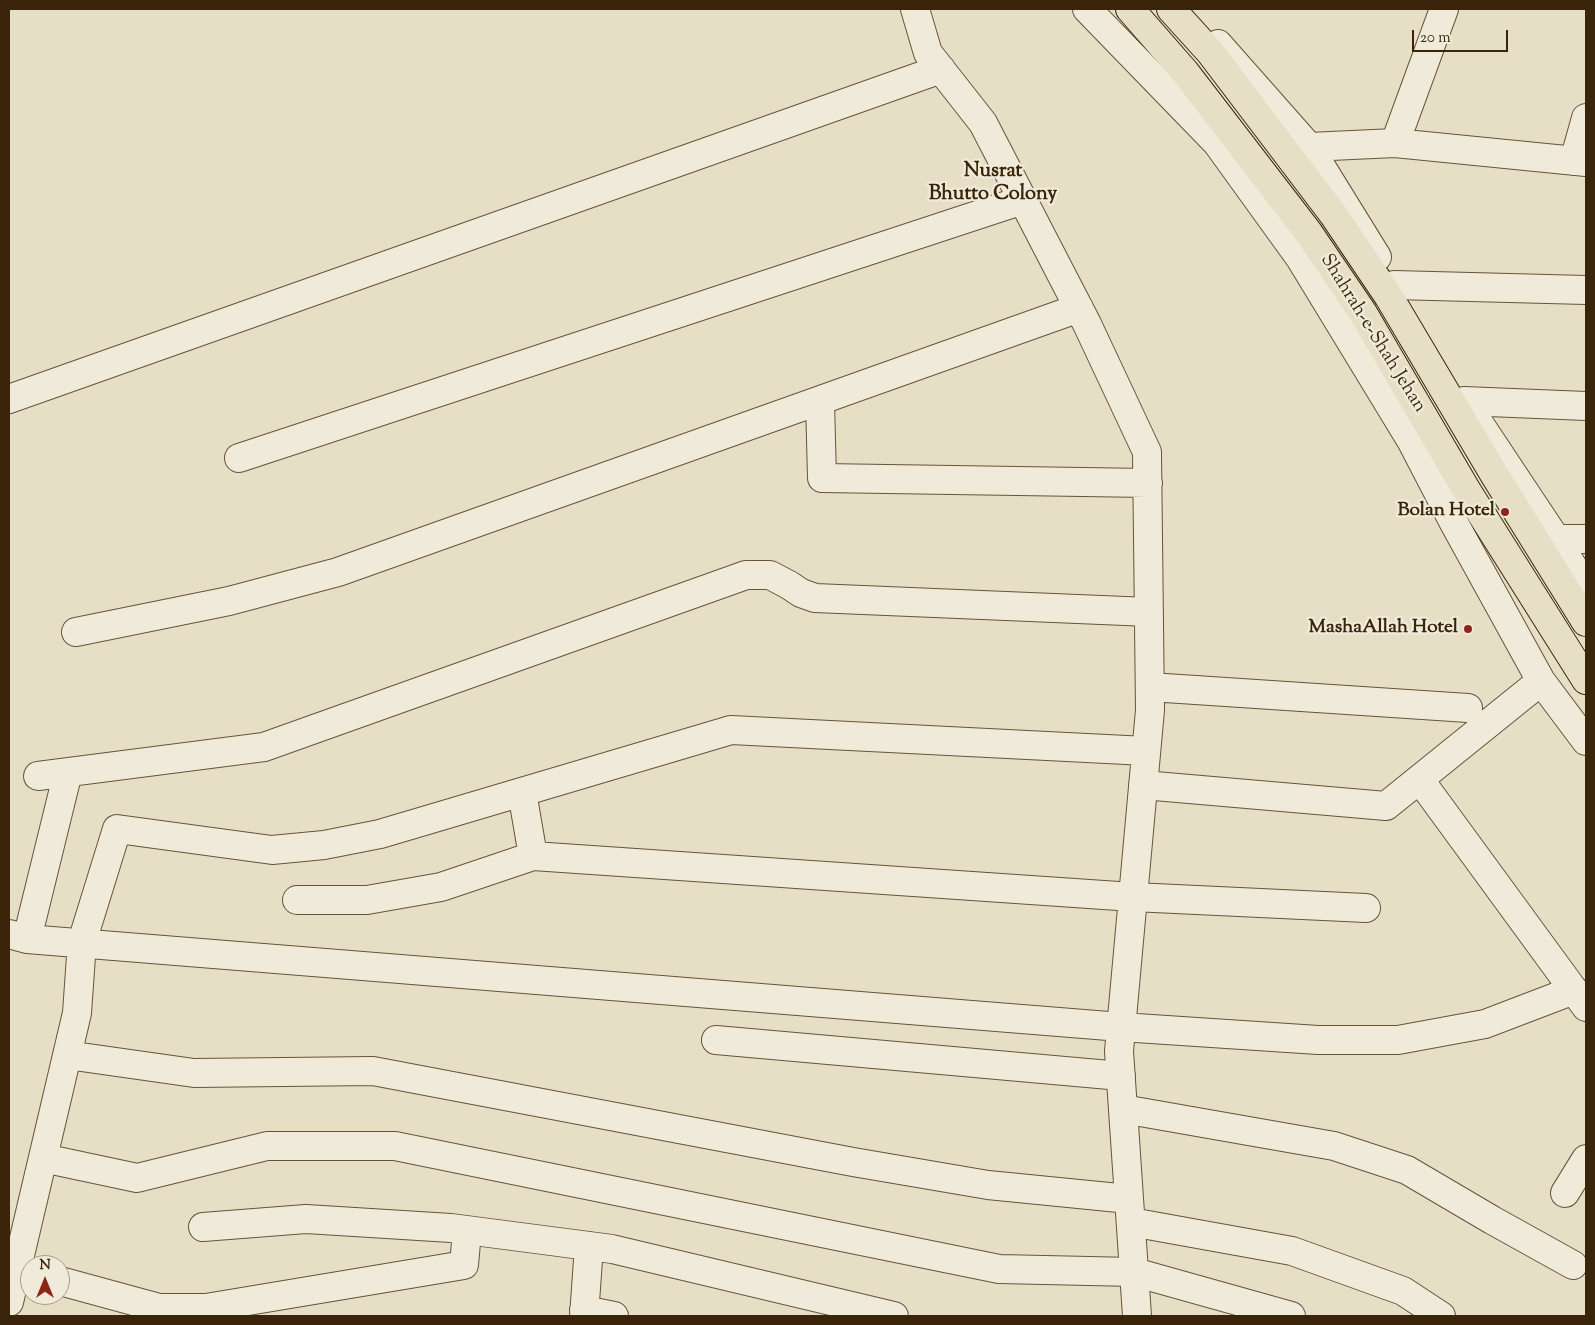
<!DOCTYPE html>
<html>
<head>
<meta charset="utf-8">
<style>
  body { margin:0 }
  #map { position:relative; width:1595px; height:1325px; overflow:hidden; background:#e7dfc5; font-family:"Sorts Mill Goudy",serif }
  canvas { display:block }
  .frame { position:absolute; inset:0; border:10px solid #3a250a; pointer-events:none }
  .north { position:absolute; left:20px; top:1255px; width:50px; height:50px; box-sizing:border-box; background:#efead9; border:1px solid #a79b86; border-radius:50%; rotate:0deg; font-size:14px; font-weight:700; line-height:20px; text-align:center; color:#3a250a }
  .north::after { content:''; display:block; margin:auto; width:18px; height:22px; background:#8f2418; clip-path:polygon(50% 0,100% 100%,50% 72%,0 100%) }
  .scale { position:absolute; left:1412px; top:30px; width:96px; height:22px; box-sizing:border-box; border:2px solid #3a250a; border-top:0; padding-left:6px; font-size:15px; line-height:18px; white-space:nowrap; color:#3a250a; -webkit-text-stroke:4px #efead9; paint-order:stroke }
</style>
</head>
<body>
<div id="map">
<canvas width="1595" height="1325"></canvas>
<div class="frame"></div>
<div class="north">N</div>
<div class="scale">20 m</div>
</div>
<script>
const context = document.querySelector('canvas').getContext('2d');
context.lineJoin = 'round';
const toPath = rows => new Path2D(rows.map(r => 'M' + r).join(''));
function stroke(path, color, width, dash) { context.strokeStyle = color; context.lineWidth = width; context.lineCap = dash ? 'butt' : 'round'; context.setLineDash(dash || []); context.stroke(path); }
function write(font, color, halo, rows, align = 'center') {
  context.font = font + ' "Sorts Mill Goudy",serif'; context.lineWidth = 4.5; context.setLineDash([]); context.textBaseline = 'middle'; context.strokeStyle = halo; context.fillStyle = color; for (const [text, x, y, turn = 0] of rows) {
    context.save(); context.translate(x, y); context.rotate((+turn || 0) * Math.PI / 180); context.textAlign = isNaN(turn) ? turn : align; if (halo) context.strokeText(text, 0, 0); context.fillText(text, 0, 0); context.restore();
  }
}
const minor = toPath([
  [915,9,928,53,983,123,1087,324,1147,452,1150,710,1119,1051,1137,1316],
  [1087,9,1217,143,1300,258,1412,442,1454,523,1541,681,1586,741],
  [1218,44,1309,147,1377,257],
  [1395,143,1444,9],
  [1309,147,1395,143,1586,162],
  [1574,161,1586,118],
  [1394,285,1586,290],
  [9,399,941,69],
  [820,401,822,478,1148,483],
  [1464,401,1586,406],
  [1467,405,1556,539,1586,588],
  [239,458,1023,200],
  [1556,539,1586,539],
  [76,632,229,601,338,572,1079,308],
  [1150,687,1468,708],
  [38,776,264,747,746,575,770,575,789,585,801,593,815,598,1149,612],
  [1420,780,1586,1007],
  [1143,785,1386,806,1541,681],
  [522,792,533,856,1133,897,1366,908],
  [297,900,367,900,441,887,533,856],
  [9,934,27,939,1121,1027,1318,1040,1398,1040,1485,1024,1574,990],
  [27,939,68,772],
  [716,1040,1121,1076],
  [67,1055,194,1073,373,1071,853,1162,988,1185,1129,1199],
  [1123,1109,1334,1146,1407,1170,1492,1220,1573,1265],
  [43,1158,137,1178,267,1146,395,1146,999,1269,1134,1272,1291,1316],
  [1565,1193,1586,1159],
  [1131,1222,1292,1251,1403,1291,1441,1316],
  [203,1227,306,1219,451,1228,612,1249,894,1316],
  [60,1281,159,1308,206,1308,464,1265,467,1231],
  [9,1302,77,1013,82,942,117,829,272,850,324,845,380,834,731,730,1146,751],
  [584,1310,614,1316],
  [584,1316,589,1246]
]);
const major = toPath([
  [1130,9,1185,72,1308,232,1363,313,1467,491,1586,680],
  [1171,9,1210,52,1333,214,1389,297,1494,474,1586,622]
]);
const markers = [
  [1505,512,5,"#8f2418"],
  [1468,629,5,"#8f2418"]
];
const streetNames = [
  ["Shahrah-e-Shah Jehan",1372,334,58]
];
const poiNames = [
  ["Bolan Hotel",1495,512],
  ["MashaAllah Hotel",1458,629]
];
const neighbourhoodNames = [
  ["Nusrat",993,173],
  ["Bhutto Colony",993,196]
];
stroke(minor, '#655439', 30);
stroke(major, '#3a250a', 30);
stroke(minor, '#efead9', 28);
stroke(major, '#e7dfc5', 28);
for (const [x, y, r, color] of markers) { const dot = new Path2D(); dot.arc(x, y, r, 0, 2 * Math.PI); context.fillStyle = color; context.fill(dot); stroke(dot, '#efead9', 2); }
write('19px', '#3a250a', '#efead9', streetNames);
write('bold 19px', '#3a250a', '#efead9', poiNames, 'right');
write('bold 20px', '#3a250a', '#efead9', neighbourhoodNames);
</script>
</body>
</html>
